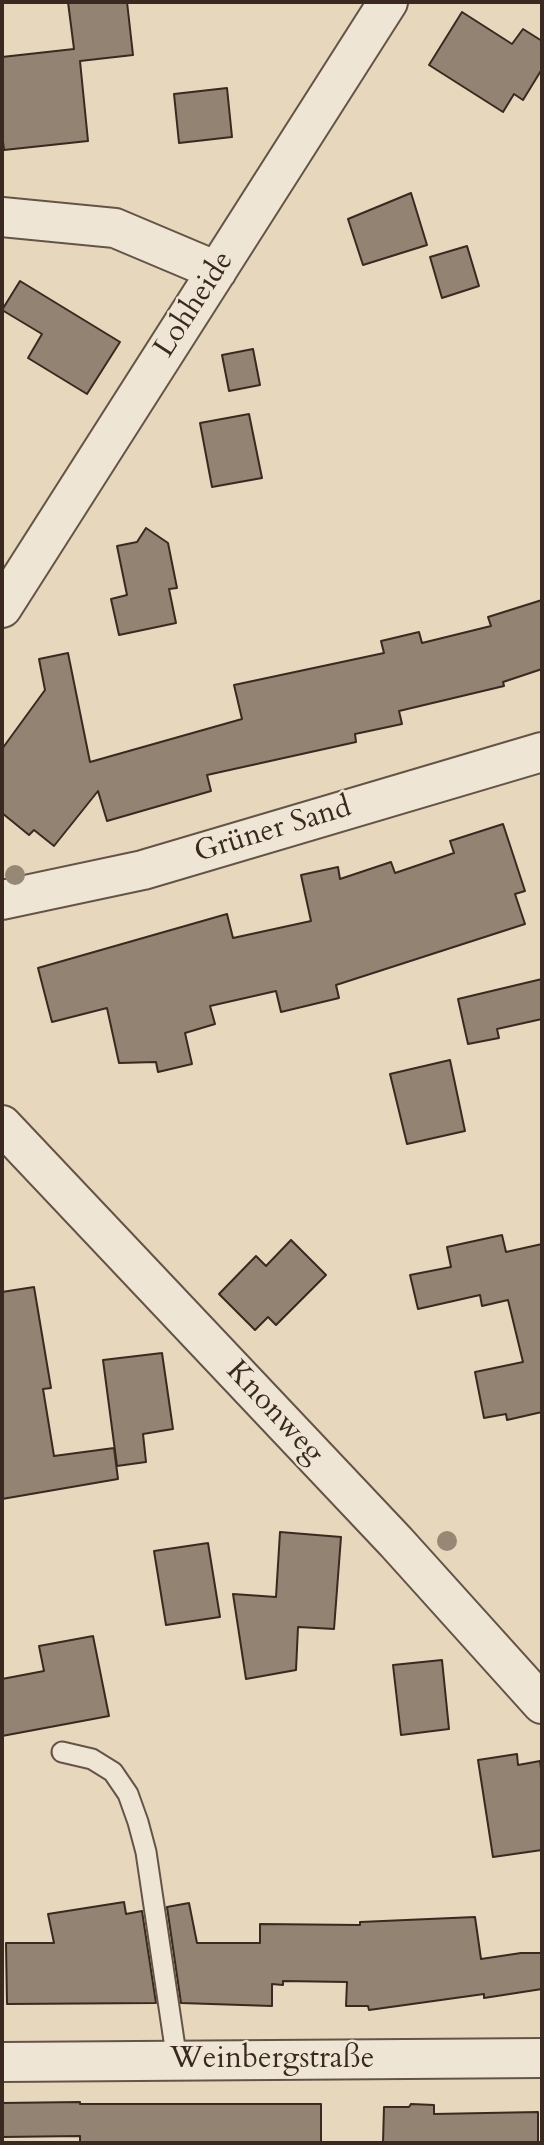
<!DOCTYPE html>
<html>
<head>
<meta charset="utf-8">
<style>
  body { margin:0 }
  #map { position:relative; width:544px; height:2145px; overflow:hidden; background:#e7d7bd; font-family:Cardo,serif }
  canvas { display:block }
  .frame { position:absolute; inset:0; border:4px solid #392920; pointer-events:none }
</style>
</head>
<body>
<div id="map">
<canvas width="544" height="2145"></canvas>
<div class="frame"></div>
</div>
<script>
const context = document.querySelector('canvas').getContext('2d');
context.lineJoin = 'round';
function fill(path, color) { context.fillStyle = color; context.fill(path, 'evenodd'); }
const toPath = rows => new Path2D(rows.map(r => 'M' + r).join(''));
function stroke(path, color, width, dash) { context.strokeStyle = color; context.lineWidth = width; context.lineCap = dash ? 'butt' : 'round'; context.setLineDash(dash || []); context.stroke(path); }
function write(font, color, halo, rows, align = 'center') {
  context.font = font + ' Cardo,serif'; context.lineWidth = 5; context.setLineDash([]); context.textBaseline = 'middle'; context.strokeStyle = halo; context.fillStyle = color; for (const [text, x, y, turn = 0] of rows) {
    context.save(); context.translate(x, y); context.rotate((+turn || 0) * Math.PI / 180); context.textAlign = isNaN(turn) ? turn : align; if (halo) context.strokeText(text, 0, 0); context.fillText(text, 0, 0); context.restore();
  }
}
const building = toPath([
  [68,2,127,2,133,55,80,61,88,141,4,150,2,133,2,57,74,49,68,2],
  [462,12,512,44,523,29,542,41,542,69,523,100,514,94,503,112,429,65,462,12],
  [227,88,232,137,179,143,174,94,227,88],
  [411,193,427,245,363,265,348,219,411,193],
  [467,246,479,286,442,298,430,257,467,246],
  [20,281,120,342,87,394,28,358,42,334,2,310,20,281],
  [253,349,260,385,229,391,222,355,253,349],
  [249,414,262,478,212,487,200,423,249,414],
  [146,528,168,543,177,588,169,589,176,623,119,635,111,599,127,595,117,546,137,542,146,528],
  [542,600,542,669,503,682,504,686,399,711,402,724,355,734,356,742,207,775,211,791,107,821,98,791,54,846,34,830,29,835,2,813,2,749,45,690,39,659,68,653,90,762,242,719,234,685,384,653,381,641,419,632,422,643,491,626,488,617,542,600],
  [503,824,525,891,515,894,525,924,336,985,339,998,281,1012,276,991,210,1006,215,1024,185,1033,192,1064,158,1072,156,1062,119,1063,107,1008,52,1022,38,968,227,914,233,938,311,921,301,875,338,867,340,879,391,862,395,873,454,853,450,841,503,824],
  [542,979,542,1019,497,1029,499,1038,468,1044,458,999,542,979],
  [450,1060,465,1131,407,1144,390,1074,450,1060],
  [502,1235,506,1252,542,1244,542,1412,507,1420,506,1414,484,1418,475,1372,523,1362,508,1300,482,1306,480,1295,418,1309,410,1275,451,1267,447,1247,502,1235],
  [291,1240,326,1275,276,1325,268,1317,255,1330,219,1294,256,1256,266,1266,291,1240],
  [34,1287,51,1388,43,1389,54,1456,114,1448,118,1479,2,1499,2,1292,34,1287],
  [162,1353,173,1429,143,1434,146,1462,117,1466,103,1360,162,1353],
  [280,1532,341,1537,334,1629,298,1627,296,1670,246,1679,233,1594,276,1597,280,1532],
  [208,1543,220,1617,166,1625,154,1551,208,1543],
  [93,1636,109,1716,2,1736,2,1679,44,1671,39,1646,93,1636],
  [442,1660,449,1729,401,1735,393,1665,442,1660],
  [517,1754,518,1765,540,1761,542,1778,542,1850,493,1857,478,1760,517,1754],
  [124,1902,126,1914,142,1911,156,2003,7,2004,6,1943,54,1943,48,1914,124,1902],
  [189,1903,197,1943,260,1943,260,1924,360,1925,360,1922,475,1917,481,1959,521,1953,542,1953,542,1989,484,1998,484,1994,369,2010,368,2006,346,2006,347,1982,283,1981,283,1985,272,1984,272,2006,181,2003,167,1907,189,1903],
  [80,2102,80,2104,321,2104,321,2143,80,2143,80,2136,2,2137,2,2103,80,2102],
  [411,2104,434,2105,434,2114,538,2112,538,2143,383,2143,384,2107,409,2107,411,2104]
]);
const lane = toPath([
  [62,1752,92,1759,113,1772,128,1794,138,1822,146,1852,177,2061]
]);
const street = toPath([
  [2,217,115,228,217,271],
  [2,608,388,2],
  [2,900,143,870,542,752],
  [2,1125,396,1542,542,1704],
  [2,2062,542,2058]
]);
const trees = [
  [15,875],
  [447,1541]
];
const streetNames = [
  ["Lohheide",195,305,-57],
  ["Grüner Sand",273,831,-17],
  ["Knonweg",274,1413,47],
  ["Weinbergstraße",272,2060]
];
fill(building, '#938372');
stroke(building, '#392920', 2);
stroke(lane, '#645447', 23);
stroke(street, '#645447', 42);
stroke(lane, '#efe5d4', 19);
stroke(street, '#efe5d4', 38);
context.fillStyle = '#978775';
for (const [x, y] of trees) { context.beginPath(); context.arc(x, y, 10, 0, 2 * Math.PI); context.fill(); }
write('30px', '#392920', '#efe5d4', streetNames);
</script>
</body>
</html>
